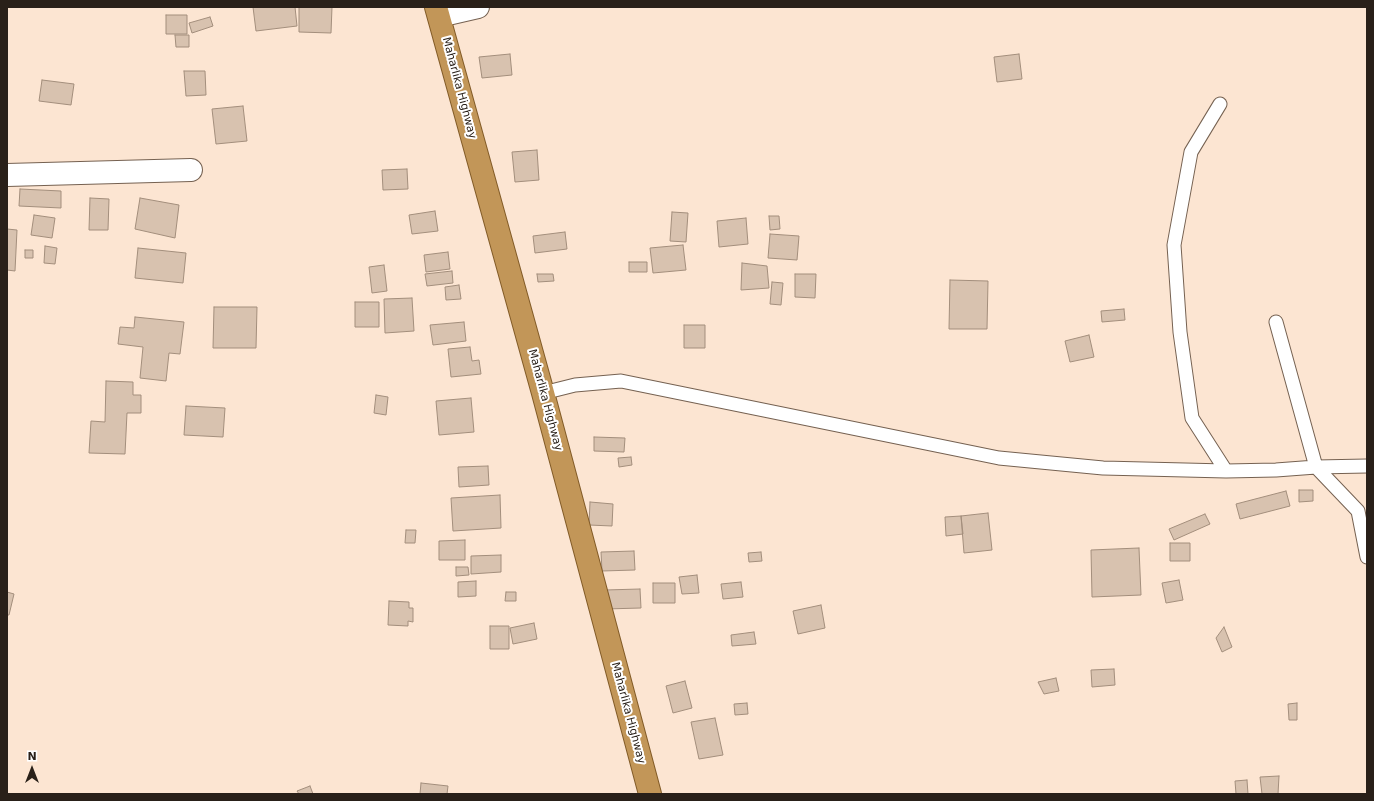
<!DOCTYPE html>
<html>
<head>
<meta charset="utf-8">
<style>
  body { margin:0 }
  #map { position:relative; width:1374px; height:801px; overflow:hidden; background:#fce5d2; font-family:"DejaVu Sans",sans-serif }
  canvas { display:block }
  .frame { position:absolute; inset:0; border:8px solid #292019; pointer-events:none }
  .north { position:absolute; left:12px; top:749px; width:40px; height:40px; -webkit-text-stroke:3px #fff; paint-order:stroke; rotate:0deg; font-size:11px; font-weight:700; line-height:16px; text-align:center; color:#292019 }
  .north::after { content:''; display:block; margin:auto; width:14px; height:18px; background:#292019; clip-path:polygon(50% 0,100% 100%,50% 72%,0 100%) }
</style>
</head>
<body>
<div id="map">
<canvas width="1374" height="801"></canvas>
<div class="frame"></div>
<div class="north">N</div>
</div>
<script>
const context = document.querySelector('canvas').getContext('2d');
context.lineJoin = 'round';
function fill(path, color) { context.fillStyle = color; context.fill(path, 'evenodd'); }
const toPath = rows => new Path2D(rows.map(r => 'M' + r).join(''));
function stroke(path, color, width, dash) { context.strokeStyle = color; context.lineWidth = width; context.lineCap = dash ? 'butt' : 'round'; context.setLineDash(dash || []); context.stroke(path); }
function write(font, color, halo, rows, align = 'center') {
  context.font = font + ' "DejaVu Sans",sans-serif'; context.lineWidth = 4; context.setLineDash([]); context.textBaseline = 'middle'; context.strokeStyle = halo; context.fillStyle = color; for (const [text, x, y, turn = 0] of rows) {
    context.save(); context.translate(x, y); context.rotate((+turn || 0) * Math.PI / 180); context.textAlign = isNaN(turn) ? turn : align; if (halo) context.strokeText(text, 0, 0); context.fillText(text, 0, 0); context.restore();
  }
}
const building = toPath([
  [253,7,295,7,297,26,256,31,253,7],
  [299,7,332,7,331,33,299,32,299,7],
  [166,15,187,15,187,34,166,34,166,15],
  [210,17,213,26,192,33,189,23,210,17],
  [175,35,189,35,189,47,176,47,175,35],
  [510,54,512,75,482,78,479,57,510,54],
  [1019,54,1022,79,997,82,994,57,1019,54],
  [184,71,205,71,206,95,186,96,184,71],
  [42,80,74,84,71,105,39,101,42,80],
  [243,106,247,141,216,144,212,109,243,106],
  [537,150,539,180,515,182,512,152,537,150],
  [407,169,408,189,383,190,382,170,407,169],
  [20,189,61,191,61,208,19,206,20,189],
  [90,198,109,199,108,230,89,230,90,198],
  [140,198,179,205,175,238,135,229,140,198],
  [435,211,438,231,412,234,409,215,435,211],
  [672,212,688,213,686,242,670,241,672,212],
  [34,215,55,218,52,238,31,235,34,215],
  [769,216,779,216,780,229,770,230,769,216],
  [746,218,748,244,719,247,717,221,746,218],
  [7,229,17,230,15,271,7,270,7,229],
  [565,232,567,249,535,253,533,236,565,232],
  [770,234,799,236,797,260,768,258,770,234],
  [683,245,686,270,653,273,650,248,683,245],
  [45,246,57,248,55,264,44,263,45,246],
  [138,248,186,253,183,283,135,278,138,248],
  [25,250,33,250,33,258,25,258,25,250],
  [448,252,450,269,426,272,424,255,448,252],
  [629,262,647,262,647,272,629,272,629,262],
  [742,263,767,266,769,288,741,290,742,263],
  [384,265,387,291,372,293,369,267,384,265],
  [452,271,453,283,427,286,425,274,452,271],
  [537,274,553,274,554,281,538,282,537,274],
  [795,274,816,274,815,298,795,297,795,274],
  [950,280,988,281,987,329,949,329,950,280],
  [772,282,783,283,781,305,770,304,772,282],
  [459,285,461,299,446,300,445,287,459,285],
  [412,298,414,331,385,333,384,299,412,298],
  [355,302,379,302,379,327,355,327,355,302],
  [214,307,257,307,256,348,213,348,214,307],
  [1124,309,1125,320,1102,322,1101,311,1124,309],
  [135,317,184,322,180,354,169,353,166,381,140,378,143,347,118,344,120,327,134,328,135,317],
  [464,322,466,341,433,345,430,325,464,322],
  [684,325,705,325,705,348,684,348,684,325],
  [1089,335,1094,357,1070,362,1065,341,1089,335],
  [470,347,472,361,479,360,481,374,451,377,448,349,470,347],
  [106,381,133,382,133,395,141,395,141,413,127,413,125,454,89,453,91,421,105,422,106,381],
  [376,395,388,397,386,415,374,413,376,395],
  [471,398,474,432,439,435,436,401,471,398],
  [186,406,225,408,223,437,184,435,186,406],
  [594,437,625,438,624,452,594,451,594,437],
  [631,457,632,465,619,467,618,458,631,457],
  [488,466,489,485,459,487,458,467,488,466],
  [1299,490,1313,490,1313,501,1299,502,1299,490],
  [1286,491,1290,506,1240,519,1236,504,1286,491],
  [500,495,501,528,453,531,451,498,500,495],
  [590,502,613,504,612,526,589,525,590,502],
  [988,513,992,550,964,553,961,516,988,513],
  [1205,514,1210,524,1174,540,1169,529,1205,514],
  [961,516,963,534,946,536,945,517,961,516],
  [406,530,416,530,415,543,405,543,406,530],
  [465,540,465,560,439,560,439,541,465,540],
  [1170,543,1190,543,1190,561,1170,561,1170,543],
  [1139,548,1141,595,1092,597,1091,550,1139,548],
  [634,551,635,570,602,571,601,552,634,551],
  [761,552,762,561,749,562,748,553,761,552],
  [501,555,501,572,471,574,471,556,501,555],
  [456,567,468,567,469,575,456,576,456,567],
  [697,575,699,593,682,594,679,577,697,575],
  [1179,580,1183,600,1166,603,1162,583,1179,580],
  [476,581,476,596,458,597,458,582,476,581],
  [741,582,743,597,723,599,721,584,741,582],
  [653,583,675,583,675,603,653,603,653,583],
  [640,589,641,608,605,609,605,590,640,589],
  [7,592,14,594,9,615,7,615,7,592],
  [506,592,516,592,516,601,505,601,506,592],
  [389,601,409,602,409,608,413,608,413,622,408,621,408,626,388,625,389,601],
  [821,605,825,628,798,634,793,611,821,605],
  [534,623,537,639,513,644,510,628,534,623],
  [490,626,509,626,509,649,490,649,490,626],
  [1224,627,1232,647,1222,652,1216,638,1224,627],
  [754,632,756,644,732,646,731,635,754,632],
  [1114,669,1115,685,1092,687,1091,670,1114,669],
  [1056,678,1059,691,1044,694,1038,682,1056,678],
  [685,681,692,708,673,713,666,686,685,681],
  [747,703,748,714,735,715,734,704,747,703],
  [1297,703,1297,720,1289,720,1288,704,1297,703],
  [715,718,723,755,699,759,691,722,715,718],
  [1279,776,1278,794,1262,794,1260,777,1279,776],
  [1247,780,1248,794,1236,794,1235,781,1247,780],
  [421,783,448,786,447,794,420,794,421,783],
  [310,786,313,794,299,794,297,791,310,786]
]);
const service = toPath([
  [1220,104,1191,152,1174,245,1180,332,1192,418,1226,471],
  [1276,322,1316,467,1367,466],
  [543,393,575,385,621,381,999,458,1103,468,1226,471,1276,470,1316,467,1358,511,1367,557]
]);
const minor = toPath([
  [439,16,478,7],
  [7,175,191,170]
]);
const trunk = toPath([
  [436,7,543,393,650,794]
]);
const streetNames = [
  ["Maharlika Highway",459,88,75],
  ["Maharlika Highway",545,400,75],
  ["Maharlika Highway",628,713,75]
];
fill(building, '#d8c2af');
stroke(building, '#a38e7c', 1);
stroke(service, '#756151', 15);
stroke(minor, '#756151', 24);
stroke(trunk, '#825b27', 24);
stroke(service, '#fff', 13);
stroke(minor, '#fff', 22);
stroke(trunk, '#c29658', 22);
write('11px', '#292019', '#fff', streetNames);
</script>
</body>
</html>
